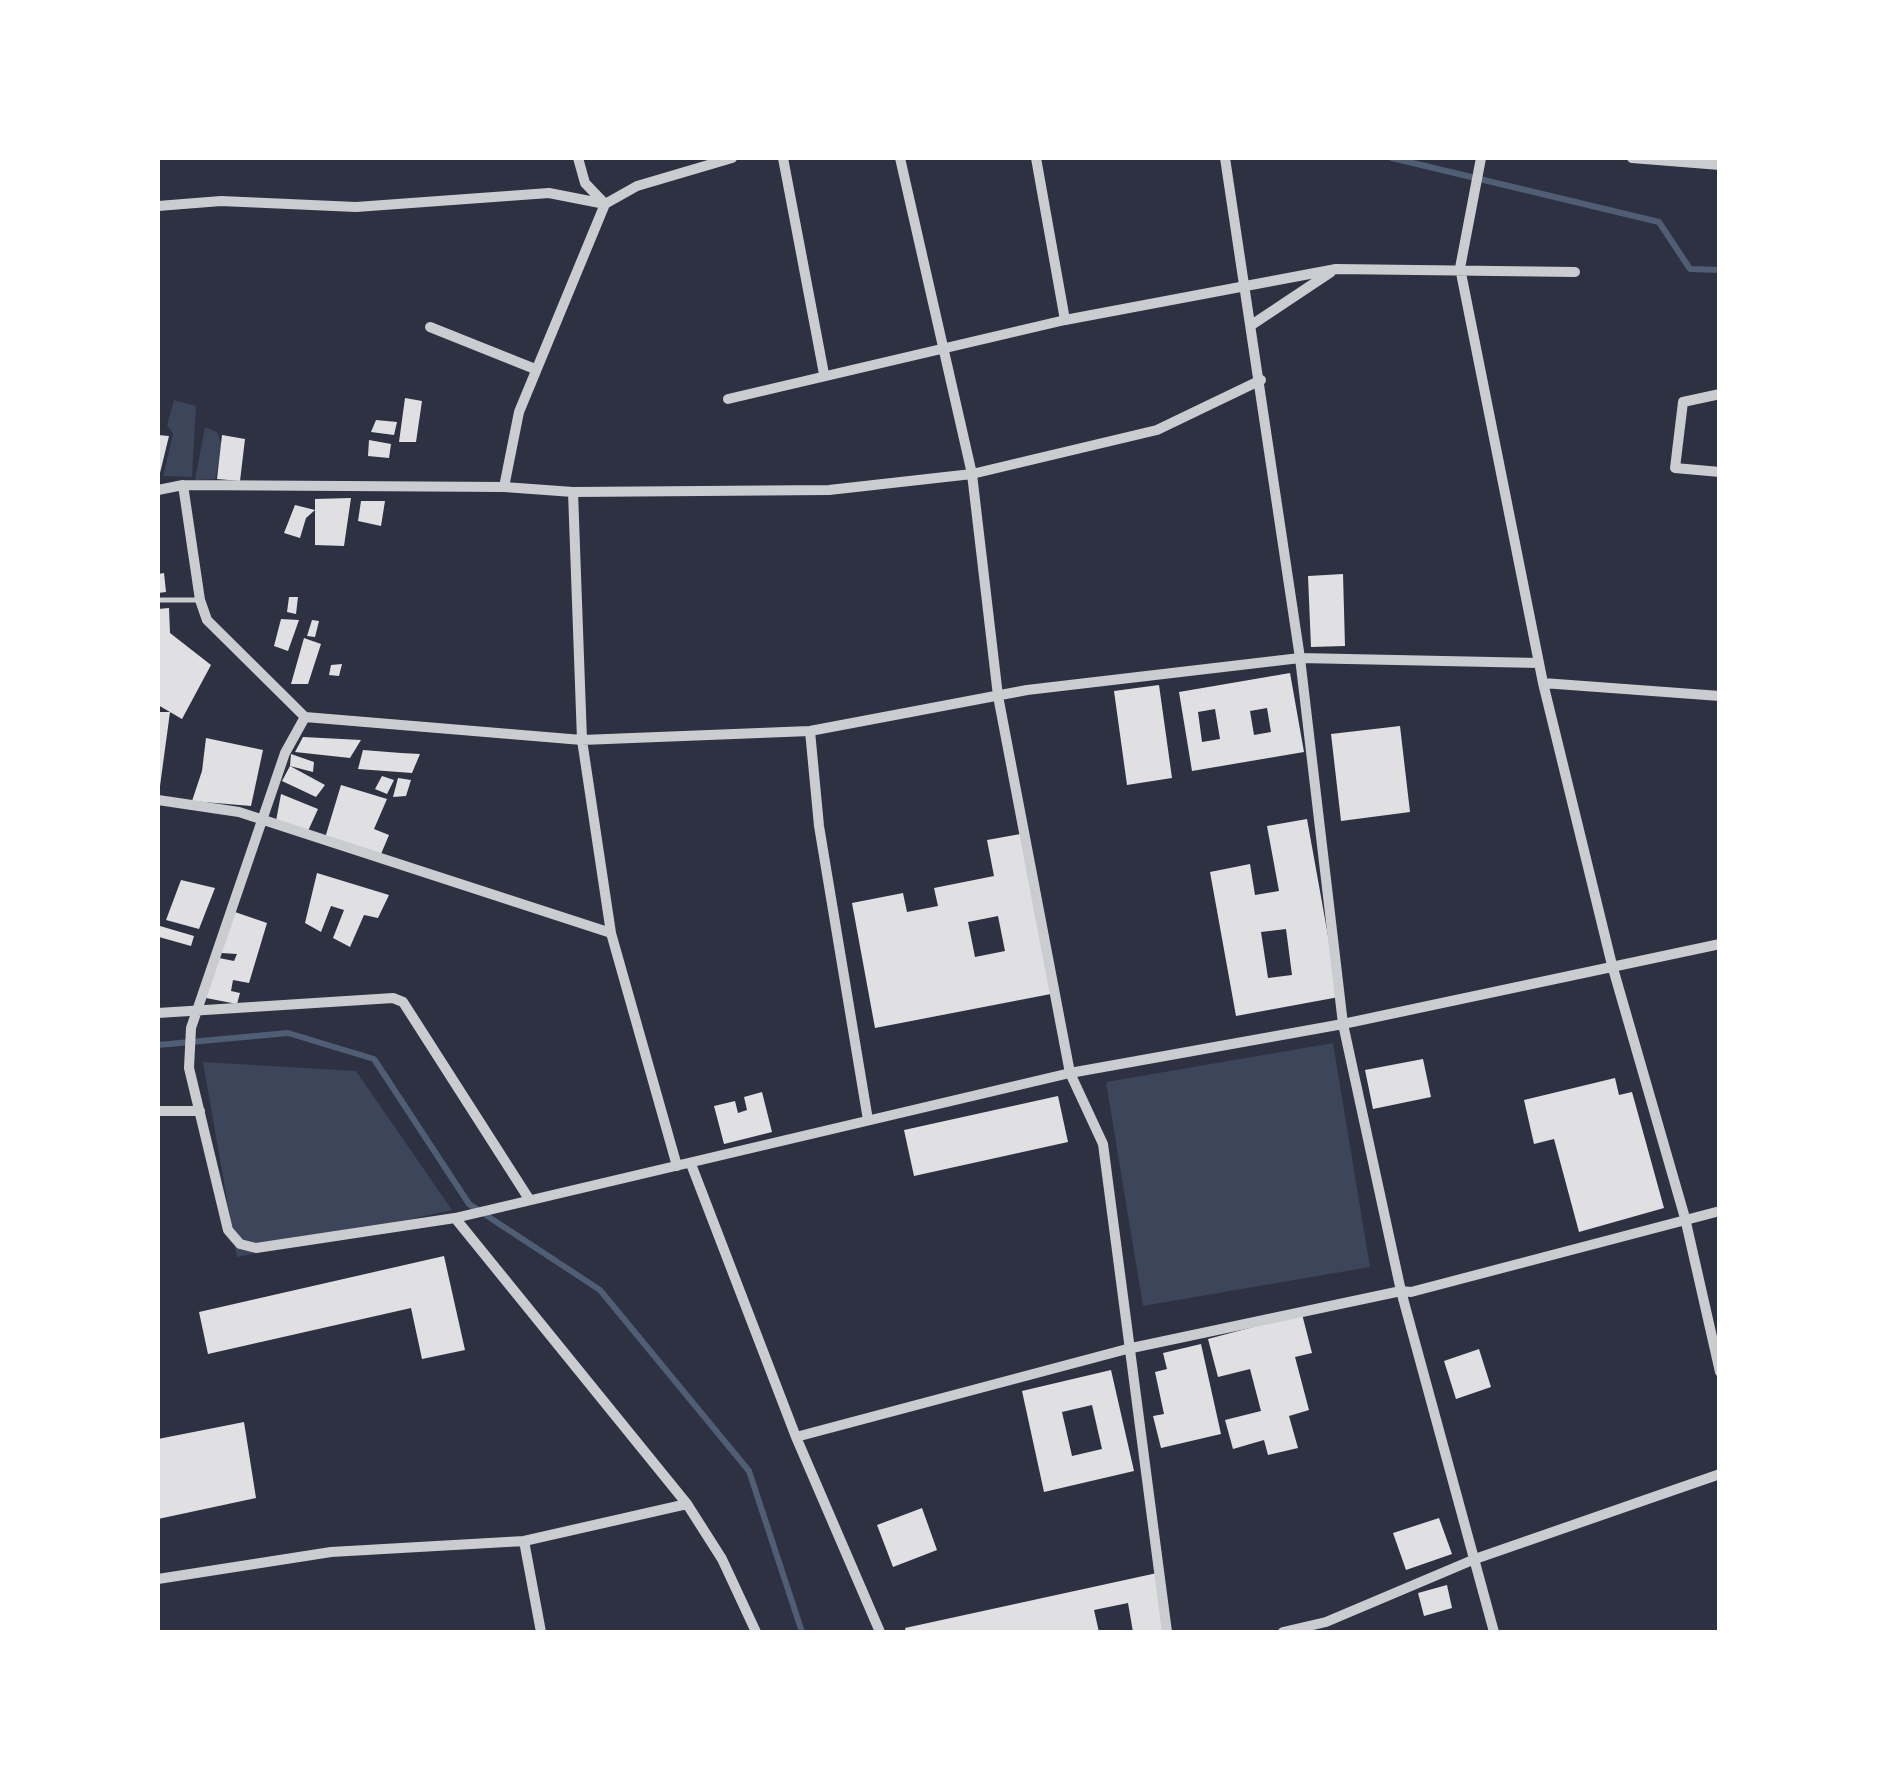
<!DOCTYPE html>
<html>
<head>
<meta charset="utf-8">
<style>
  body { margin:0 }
  #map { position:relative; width:1877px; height:1790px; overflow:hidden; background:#2d3142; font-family:Mulish,sans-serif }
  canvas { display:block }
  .frame { position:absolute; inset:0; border:160px solid #fff; pointer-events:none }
</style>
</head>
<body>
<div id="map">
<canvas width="1877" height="1790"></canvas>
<div class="frame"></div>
</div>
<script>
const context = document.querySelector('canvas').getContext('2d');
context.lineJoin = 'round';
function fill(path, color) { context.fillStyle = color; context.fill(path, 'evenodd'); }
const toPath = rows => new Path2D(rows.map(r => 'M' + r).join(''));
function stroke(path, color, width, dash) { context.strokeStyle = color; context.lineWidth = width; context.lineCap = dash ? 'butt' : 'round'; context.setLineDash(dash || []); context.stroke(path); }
const green = toPath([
  [174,400,196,406,192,477,163,476,173,434,167,425],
  [205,427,217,432,221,444,218,467,215,479,195,480],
  [1333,1043,1370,1267,1143,1306,1106,1082],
  [203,1062,356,1071,452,1210,237,1257]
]);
const stream = toPath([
  [1392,158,1659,222,1690,269,1720,270],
  [158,1045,288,1033,374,1059,469,1204,600,1290,749,1471,802,1632]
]);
const building = toPath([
  [405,398,422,401,416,442,399,442],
  [376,420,397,422,394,435,371,432],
  [158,435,169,436,159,477,158,477],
  [222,435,245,439,240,481,217,479],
  [369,440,391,444,389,458,368,456],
  [351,498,344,546,315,545,315,499],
  [361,501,385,501,381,526,358,521],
  [295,505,315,510,306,518,300,538,284,533],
  [164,573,166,592,158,593,158,574],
  [1343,574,1345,646,1311,647,1308,576],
  [289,597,298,597,296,614,287,612],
  [169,608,170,633,211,665,182,719,158,705,158,609],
  [281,619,299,620,288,651,274,646],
  [312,620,319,621,315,637,307,636],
  [304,638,321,644,308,684,291,684],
  [342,664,339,676,329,675,331,665],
  [1290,673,1304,752,1192,771,1179,692],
  [1267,708,1271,732,1254,735,1250,711],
  [1215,709,1220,739,1202,742,1198,712],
  [1159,685,1172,778,1127,785,1114,691],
  [158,712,170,712,160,786,158,786],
  [1400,726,1410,812,1341,821,1331,734],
  [303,737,361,740,350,758,295,752],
  [206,738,263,750,251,806,192,801,202,771],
  [363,750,401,753,420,754,412,773,358,769],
  [291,754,314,762,313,772,290,766],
  [290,766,325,785,316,797,282,781],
  [382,776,394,780,387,794,375,789],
  [398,778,411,780,406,796,393,797],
  [341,785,387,799,374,829,389,835,381,854,325,838],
  [281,794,318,809,308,831,276,821],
  [1307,819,1339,997,1236,1016,1210,872,1250,864,1255,895,1279,891,1267,826],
  [1286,929,1292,975,1268,978,1261,932],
  [1026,833,1056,993,875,1028,852,903,903,893,907,912,938,906,934,888,994,876,987,840],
  [998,916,1005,951,975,957,968,922],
  [317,873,389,895,378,918,364,915,350,947,333,938,344,910,331,906,321,932,305,923],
  [181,880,215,888,199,929,166,920],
  [232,911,267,923,249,983,233,980,231,991,240,993,237,1004,206,998,214,957,234,961,237,954,221,953],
  [160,926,194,936,191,946,159,937],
  [1423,1059,1431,1097,1373,1109,1365,1070],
  [1615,1078,1619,1095,1632,1092,1664,1208,1579,1232,1554,1139,1534,1144,1524,1100],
  [762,1092,772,1132,724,1144,714,1106,735,1101,738,1113,747,1110,744,1097],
  [1058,1096,1068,1142,914,1176,904,1130],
  [444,1256,465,1350,422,1359,411,1308,208,1354,199,1312],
  [1302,1314,1312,1353,1295,1357,1309,1410,1289,1416,1298,1448,1268,1455,1264,1440,1233,1449,1225,1420,1261,1411,1250,1369,1218,1377,1208,1339],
  [1201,1344,1221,1434,1161,1448,1153,1416,1164,1414,1155,1372,1167,1369,1163,1353],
  [1479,1349,1491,1387,1456,1399,1444,1361],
  [1111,1370,1134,1471,1044,1492,1022,1391],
  [1092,1405,1102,1449,1072,1456,1062,1412],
  [244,1422,256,1498,158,1519,158,1439],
  [922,1508,937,1550,893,1567,877,1525],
  [1439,1518,1452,1554,1406,1570,1393,1533],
  [1157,1573,1170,1632,1133,1632,1128,1603,1094,1610,1099,1632,906,1632,905,1628],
  [1447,1585,1452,1608,1424,1616,1418,1593]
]);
const service = toPath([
  [158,600,199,600]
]);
const minor = toPath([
  [783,158,824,374],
  [900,158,972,474,998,696,1070,1073,1103,1144,1167,1632],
  [1036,158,1065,320],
  [1225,158,1300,658,1343,1024,1401,1291,1494,1632],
  [1481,158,1460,268,1543,683,1612,965,1685,1218,1720,1372],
  [1632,158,1720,165],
  [158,206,221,201,356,207,549,193,605,204,637,186,732,158],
  [1253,324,1331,272],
  [430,327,535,369],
  [1720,394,1683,402,1675,468,1720,472],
  [728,399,1065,320,1336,269,1575,272],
  [183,485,200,600,207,620,305,717,582,740,810,731,1027,690,1300,658,1539,663],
  [504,487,519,412,605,204,585,183,578,158],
  [158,490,183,485,504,487,573,492,829,490,972,474,1157,430,1261,380],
  [573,492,582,740,611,933,677,1166],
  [1543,683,1720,696],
  [305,717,285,753,191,1028,189,1068,228,1230,240,1244,256,1248,455,1218,1070,1073,1343,1024,1720,944],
  [810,731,819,826,868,1120],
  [158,800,239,812,611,933],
  [158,1013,393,998,403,1002,529,1199],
  [158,1111,200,1111],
  [691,1164,796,1437,880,1632],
  [455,1218,687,1504,722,1559,756,1632],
  [796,1437,1127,1349,1401,1291,1411,1292,1720,1211],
  [524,1541,541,1632],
  [158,1579,331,1552,524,1541,687,1504],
  [1283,1632,1326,1622,1475,1559,1720,1474]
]);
fill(green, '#3c4559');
stroke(stream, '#4f5d75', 6);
fill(building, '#e0e0e3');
stroke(service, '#caccd0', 5);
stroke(minor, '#caccd0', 10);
</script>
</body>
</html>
